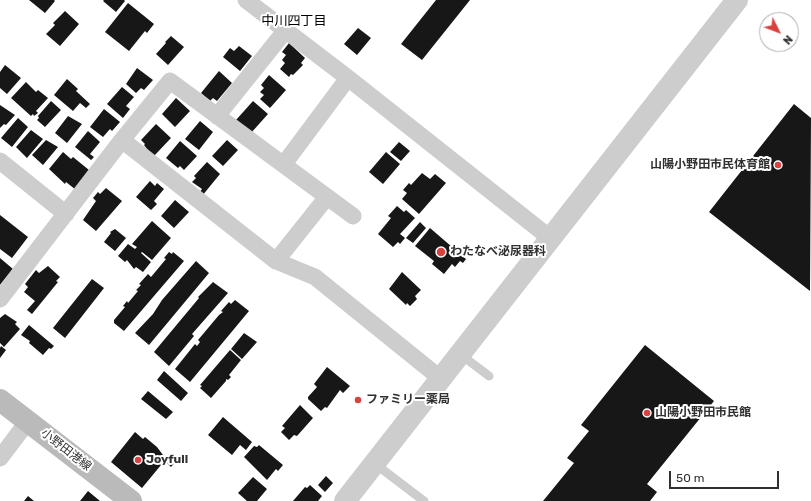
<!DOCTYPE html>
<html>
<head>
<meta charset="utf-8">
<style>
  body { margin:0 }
  #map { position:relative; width:811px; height:501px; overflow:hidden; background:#fff; font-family:Rubik,sans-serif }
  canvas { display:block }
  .north { position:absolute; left:759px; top:12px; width:40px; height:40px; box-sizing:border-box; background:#fff; border:1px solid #acacac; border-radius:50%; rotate:132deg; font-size:11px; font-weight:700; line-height:16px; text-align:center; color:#303030 }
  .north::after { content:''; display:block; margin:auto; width:14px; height:18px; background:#da423f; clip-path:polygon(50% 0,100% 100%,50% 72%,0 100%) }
  .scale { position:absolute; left:669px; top:471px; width:110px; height:18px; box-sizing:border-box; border:2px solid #303030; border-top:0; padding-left:5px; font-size:12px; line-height:14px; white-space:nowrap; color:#303030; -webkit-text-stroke:3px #fff; paint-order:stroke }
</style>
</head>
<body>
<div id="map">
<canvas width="811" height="501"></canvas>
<div class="north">N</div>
<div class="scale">50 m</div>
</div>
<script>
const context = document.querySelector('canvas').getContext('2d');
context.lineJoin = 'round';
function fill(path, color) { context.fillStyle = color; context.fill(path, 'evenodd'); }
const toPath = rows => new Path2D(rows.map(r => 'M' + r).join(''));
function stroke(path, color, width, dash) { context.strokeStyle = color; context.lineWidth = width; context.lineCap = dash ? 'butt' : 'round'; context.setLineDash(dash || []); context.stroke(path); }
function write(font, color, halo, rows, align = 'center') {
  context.font = font + ' Rubik,"Noto Sans JP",sans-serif'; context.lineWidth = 4; context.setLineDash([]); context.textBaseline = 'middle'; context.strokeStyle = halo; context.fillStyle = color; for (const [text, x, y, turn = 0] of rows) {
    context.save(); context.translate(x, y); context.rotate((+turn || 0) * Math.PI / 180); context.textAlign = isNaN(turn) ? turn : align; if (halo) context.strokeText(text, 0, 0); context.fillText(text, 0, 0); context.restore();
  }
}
const building = toPath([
  [29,0,54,0,55,1,45,13],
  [104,0,124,0,125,1,116,12,103,1],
  [436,0,470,0,422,60,401,44],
  [128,3,154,24,147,33,145,31,129,51,105,32],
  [65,11,79,24,60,46,46,34,55,25,53,23],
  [358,28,371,38,357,55,344,44],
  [171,36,184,47,168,65,156,54,166,43,165,42],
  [289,43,305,58,301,63,303,65,293,75,291,74,289,77,280,69,285,63,282,60,286,55,282,52],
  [239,46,252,56,240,71,223,57,230,48,234,51],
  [5,65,21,78,7,94,0,88,0,72],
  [137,68,153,80,144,90,141,88,136,93,126,84],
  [219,71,232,83,217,101,213,98,210,101,201,93],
  [269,75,286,90,270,108,260,99,264,95,260,92,264,88,261,85],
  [67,79,78,89,76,91,90,104,86,108,80,103,73,111,54,95],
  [26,82,36,92,38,90,48,98,36,111,38,113,34,116,33,114,31,116,11,98],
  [122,87,134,97,126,106,130,109,123,118,107,104],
  [176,98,190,111,175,127,162,114],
  [51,101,61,110,45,127,37,120,39,118,38,116],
  [253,101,268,114,251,133,236,120],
  [794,104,811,118,810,291,709,212],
  [0,105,15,115,6,125,4,124,0,128],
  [104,109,120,122,112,131,110,129,103,137,90,127],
  [68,116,82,124,67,143,55,133],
  [18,118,28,127,12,147,1,138],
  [200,121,213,132,199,150,185,139],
  [156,124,171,138,154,156,147,149,144,145,145,144,141,140],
  [31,130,43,139,27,158,16,147],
  [88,131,100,142,90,154,94,157,91,160,75,147],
  [46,140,58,147,43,165,32,155],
  [227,140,238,150,223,166,212,156],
  [180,141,197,156,184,170,180,166,178,168,166,158],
  [399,142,410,151,401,161,390,152],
  [63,152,71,159,73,157,89,170,76,190,66,182,65,184,49,169],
  [386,152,400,164,383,184,369,172],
  [207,162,220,174,202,196,199,193,202,189,192,182,196,178,194,176],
  [422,173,430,179,435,174,446,183,419,214,402,199,407,193,403,190,409,183,411,185],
  [150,181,155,186,157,183,164,189,154,201,157,204,151,210,136,197],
  [106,188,122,201,96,231,83,220,96,201,93,198,98,192,100,194],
  [175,200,189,212,174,228,161,216],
  [397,206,404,212,406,210,415,218,400,234,405,238,400,244,398,242,393,247,378,234,391,218,388,216],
  [0,215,28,237,12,258,0,249],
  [152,221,171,238,152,260,142,252,141,253,151,262,143,272,136,267,134,269,127,260,125,262,118,256,128,244,135,249,137,247,132,244],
  [420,222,426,228,413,243,406,238],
  [430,228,466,259,463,263,460,261,455,267,452,264,444,274,432,264,434,261,415,246],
  [115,229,126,238,115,251,104,242,111,233,110,232],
  [169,252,172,254,173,252,184,261,124,331,114,323,114,320,125,307,123,306,127,301,128,303,138,291,136,290,141,285,139,284,148,274,151,277,166,259,164,258],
  [0,258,13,269,0,285],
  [196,261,209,273,149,345,135,333,153,314,162,300],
  [48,266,60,277,56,281,58,282,32,314,27,310,35,301,24,292,28,287,25,284,36,270,39,273],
  [402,272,421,290,415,296,417,299,410,306,407,303,406,305,389,289],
  [92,279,104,288,65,338,53,328],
  [213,282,228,293,192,334,194,336,169,366,154,352,199,298,198,297],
  [235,300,249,311,190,382,175,369,195,344,197,346,200,342,198,340,219,315,223,312,221,311,229,302,231,304],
  [5,314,17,322,15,324,20,329,4,347,0,343,0,318],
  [29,325,54,346,51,349,49,348,43,355,29,343,30,341,21,335],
  [244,333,257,342,242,359,231,349],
  [645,345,714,401,647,484,657,492,650,501,543,501,574,463,567,458,589,431,581,425],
  [1,346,6,350,0,358,0,348],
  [230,350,241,360,229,375,231,377,228,380,226,379,226,381,211,398,200,388,202,386,200,385],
  [327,367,350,386,343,393,340,390,327,408,325,407,321,411,308,399,308,397,317,387,314,384],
  [164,371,188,393,181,401,157,380],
  [148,391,173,412,166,419,141,399],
  [300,405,313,418,297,436,294,435,289,440,281,432,285,428,282,426],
  [223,417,252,442,246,450,240,445,232,455,208,435],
  [135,432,143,439,145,437,157,447,166,459,142,488,111,462],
  [259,445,283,465,278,471,276,469,267,480,244,457,254,446,257,447],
  [173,456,177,460,171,467,167,463],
  [326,476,333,483,325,492,318,485],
  [253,477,267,489,257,501,247,501,238,493],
  [310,485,322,496,318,501,293,501,305,487,307,488],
  [88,491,100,501,80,501],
  [28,496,34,501,24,501]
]);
const service = toPath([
  [460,354,489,376],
  [374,463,424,501]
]);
const minor = toPath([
  [246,0,348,78,550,238],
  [217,116,285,31],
  [122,140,276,261,315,277,440,378],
  [0,161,66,214],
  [284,164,348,78],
  [276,261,327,197],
  [0,299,122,140,170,81,353,216],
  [0,458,28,421]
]);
const tertiary = toPath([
  [345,501,737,0]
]);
const secondary = toPath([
  [0,400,131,501]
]);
const markers = [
  [778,165,4,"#da423f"],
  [441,252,5,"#da423f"],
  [358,400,4,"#da423f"],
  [647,413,4,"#da423f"],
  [138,460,4,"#da423f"]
];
const poiNames = [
  ["山陽小野田市民体育館",770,165,"right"],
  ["わたなべ泌尿器科",450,252],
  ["ファミリー薬局",366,400],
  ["山陽小野田市民館",655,413],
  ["Joyfull",146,460]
];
const streetNames = [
  ["小野田港線",66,450,38]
];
const neighbourhoodNames = [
  ["中川四丁目",294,21]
];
fill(building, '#171717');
stroke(service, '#cdcdcd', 9);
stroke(minor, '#cdcdcd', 17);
stroke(tertiary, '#cdcdcd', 22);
stroke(secondary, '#bababa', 22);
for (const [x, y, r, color] of markers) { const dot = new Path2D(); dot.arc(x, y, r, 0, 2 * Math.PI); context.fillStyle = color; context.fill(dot); stroke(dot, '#fff', 1.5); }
write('bold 12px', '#303030', '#fff', poiNames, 'left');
write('12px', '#303030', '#fff', streetNames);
write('13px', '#000', '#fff', neighbourhoodNames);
</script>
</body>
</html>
